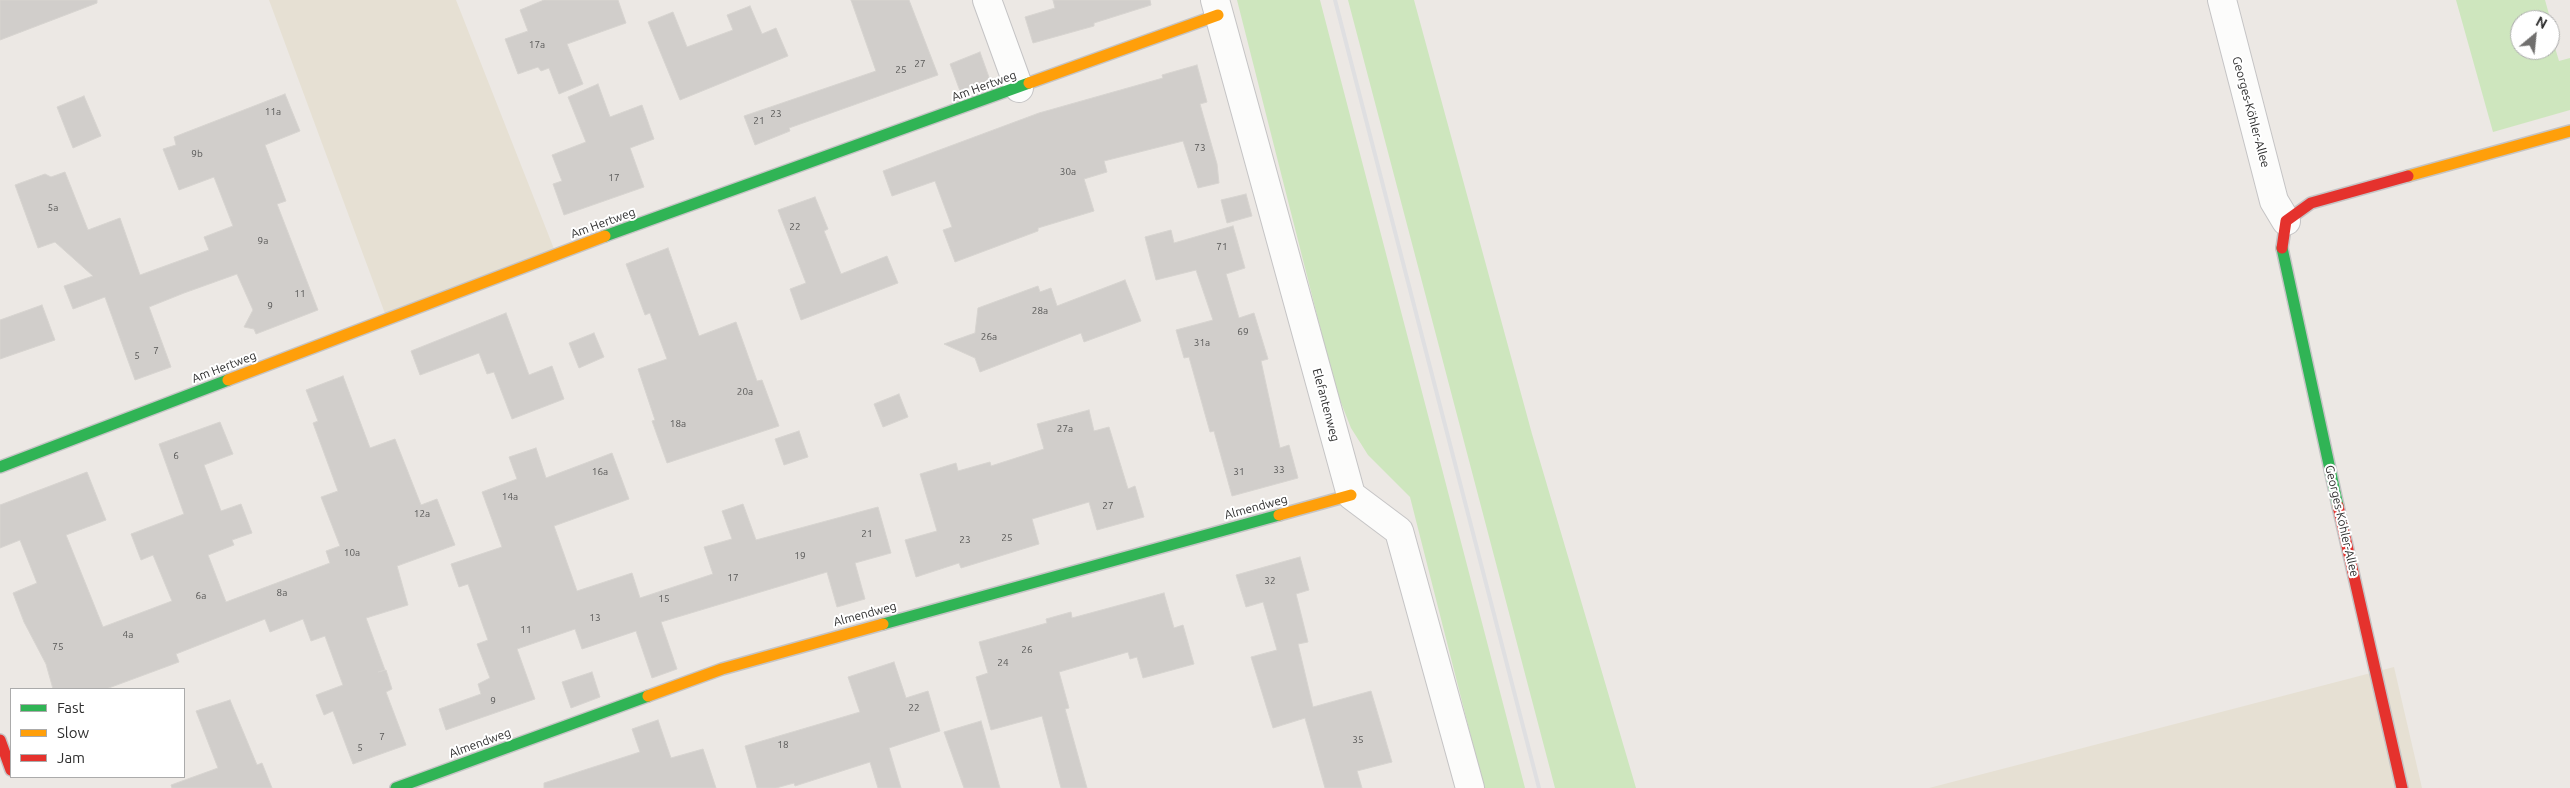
<!DOCTYPE html>
<html>
<head>
<meta charset="utf-8">
<style>
  body { margin:0 }
  #map { position:relative; width:2570px; height:788px; overflow:hidden; background:#ece8e4; font-family:Ubuntu,sans-serif }
  canvas { display:block }
  .legend { position:absolute; left:10px; top:688px; width:175px; height:90px; box-sizing:border-box; background:#fff; border:1px solid #ababab; margin:0; padding:6px 9px; list-style:none; font-size:15px; color:#2e2e2e }
  .legend li { display:flex; align-items:center; gap:10px; height:25px }
  .legend b { width:25px; border:1px solid #ababab }
  .north { position:absolute; left:2510px; top:10px; width:50px; height:50px; box-sizing:border-box; background:#fff; border:1px solid #ababab; border-radius:50%; rotate:28deg; font-size:14px; font-weight:700; line-height:20px; text-align:center; color:#2e2e2e }
  .north::after { content:''; display:block; margin:auto; width:18px; height:22px; background:#706f6e; clip-path:polygon(50% 0,100% 100%,50% 72%,0 100%) }
</style>
</head>
<body>
<div id="map">
<canvas width="2570" height="788"></canvas>
<ul class="legend">
<li><b style="height:6px;background:#30b455"></b>Fast</li>
<li><b style="height:6px;background:#ff9f0a"></b>Slow</li>
<li><b style="height:6px;background:#e5322d"></b>Jam</li>
</ul>
<div class="north">N</div>
</div>
<script>
const context = document.querySelector('canvas').getContext('2d');
context.lineJoin = 'round';
function fill(path, color) { context.fillStyle = color; context.fill(path, 'evenodd'); }
const toPath = rows => new Path2D(rows.map(r => 'M' + r).join(''));
function stroke(path, color, width, dash) { context.strokeStyle = color; context.lineWidth = width; context.lineCap = dash ? 'butt' : 'round'; context.setLineDash(dash || []); context.stroke(path); }
function write(font, color, halo, rows, align = 'center') {
  context.font = font + ' Ubuntu,sans-serif'; context.lineWidth = 4; context.setLineDash([]); context.textBaseline = 'middle'; context.strokeStyle = halo; context.fillStyle = color; for (const [text, x, y, turn = 0] of rows) {
    context.save(); context.translate(x, y); context.rotate((+turn || 0) * Math.PI / 180); context.textAlign = isNaN(turn) ? turn : align; if (halo) context.strokeText(text, 0, 0); context.fillText(text, 0, 0); context.restore();
  }
}
const education = toPath([
  [269,0,456,0,556,254,387,319],
  [2394,667,2422,788,1929,788]
]);
const green = toPath([
  [1237,0,1320,0,1525,788,1484,788,1410,497,1368,455,1351,428,1336,390],
  [1348,0,1414,0,1532,434,1636,788,1555,788],
  [2456,0,2545,0,2552,25,2550,25,2550,20,2520,20,2520,50,2550,50,2550,31,2559,61,2570,58,2570,110,2493,132]
]);
const building = toPath([
  [0,0,97,0,97,3,0,40,0,0],
  [544,0,618,0,626,23,567,44,583,84,559,94,549,68,541,71,538,67,518,74,505,39,528,31,520,10,544,0],
  [851,0,909,0,938,75,789,128,790,131,755,145,744,116,876,71,851,0],
  [1053,0,1150,0,1151,5,1094,23,1094,26,1033,43,1025,17,1055,8,1053,0],
  [750,6,762,34,776,28,788,56,680,100,648,22,673,12,687,47,733,30,727,15,750,6],
  [980,52,990,80,960,91,950,64,980,52],
  [1197,65,1207,102,1200,104,1217,164,1219,183,1198,188,1183,141,1104,161,1107,172,1084,179,1094,211,1038,228,1038,231,955,262,943,230,952,227,935,181,892,196,883,171,1039,113,1163,78,1162,75,1197,65],
  [598,84,610,117,642,105,654,139,630,148,644,187,564,215,553,184,562,181,552,155,586,142,568,97,598,84],
  [285,94,300,131,265,145,286,201,277,204,318,310,256,334,254,329,244,327,253,310,237,274,184,293,149,307,171,367,135,380,105,297,73,309,64,286,93,276,55,242,38,248,15,185,45,174,51,177,65,172,88,230,120,218,140,275,209,250,204,237,233,226,214,177,179,190,163,149,176,145,174,137,285,94],
  [84,96,101,136,73,148,57,107,84,96],
  [1246,194,1252,216,1227,223,1221,200,1246,194],
  [815,197,828,229,824,231,841,274,887,256,898,283,801,320,790,289,806,283,778,210,815,197],
  [1233,226,1245,268,1226,274,1239,318,1254,313,1268,359,1261,361,1280,448,1289,445,1298,478,1232,496,1214,431,1210,432,1189,357,1184,358,1176,330,1213,320,1196,270,1156,280,1145,237,1171,230,1174,243,1233,226],
  [668,248,699,336,736,322,757,381,762,380,779,426,667,463,652,421,655,420,638,369,667,359,650,313,645,315,626,264,668,248],
  [1125,280,1141,321,1084,342,1081,333,980,372,975,358,944,344,975,333,978,308,1038,286,1040,292,1051,288,1057,306,1125,280],
  [42,305,55,340,0,359,0,320,42,305],
  [506,313,529,375,552,366,564,399,512,419,494,372,487,374,479,353,420,375,411,351,506,313],
  [594,333,604,357,579,368,569,343,594,333],
  [343,376,370,448,395,439,421,505,437,499,455,545,397,566,408,605,366,618,385,670,378,672,386,670,392,689,386,692,406,745,353,764,333,711,324,715,316,695,343,685,325,636,311,641,303,619,270,632,265,619,176,654,179,662,106,689,53,689,46,664,24,622,13,593,37,583,20,540,0,548,0,505,87,472,106,520,66,535,103,627,172,601,153,555,141,560,131,534,184,514,159,444,220,422,233,454,204,465,221,511,241,504,252,533,232,540,234,545,208,555,226,602,330,563,326,551,340,546,321,497,338,491,313,423,318,421,306,390,343,376],
  [899,394,908,417,883,427,874,404,899,394],
  [1089,410,1094,431,1109,427,1128,489,1135,486,1144,517,1097,530,1089,502,1032,519,1039,544,961,568,959,563,916,577,905,540,937,531,920,474,956,463,958,471,990,462,991,466,1044,449,1037,424,1089,410],
  [799,431,808,457,784,465,775,439,799,431],
  [536,448,546,478,612,453,629,499,554,526,577,591,632,573,640,598,713,574,704,547,732,539,722,511,743,504,756,540,878,507,891,553,855,563,865,599,837,607,827,572,661,622,677,669,652,678,636,631,582,649,575,629,517,649,535,699,446,730,439,709,481,694,478,684,490,678,477,644,488,640,468,584,459,587,451,564,502,547,482,492,517,479,509,457,536,448],
  [1300,557,1309,590,1296,594,1308,642,1298,644,1313,707,1371,691,1392,762,1357,771,1362,788,1325,788,1305,718,1273,728,1251,657,1277,650,1263,602,1246,607,1236,575,1300,557],
  [1164,593,1174,628,1183,625,1194,664,1143,678,1137,657,1130,659,1128,652,1059,672,1069,708,1065,709,1087,788,1061,788,1042,716,991,730,976,677,988,673,979,642,1047,623,1046,619,1071,612,1072,618,1164,593],
  [894,662,906,698,928,691,940,731,889,748,901,788,878,788,870,762,795,786,794,783,776,788,757,788,745,746,860,712,848,677,894,662],
  [592,672,600,697,571,708,562,682,592,672],
  [230,700,257,765,262,763,272,788,172,788,171,785,218,768,196,711,230,700],
  [658,720,671,758,703,749,716,788,544,788,544,783,640,752,632,729,658,720],
  [981,721,1000,788,964,788,944,732,981,721]
]);
const street = toPath([
  [987,0,1019,88],
  [1215,0,1351,495,1399,531,1470,788],
  [2222,0,2274,201,2286,221]
]);
const fast = toPath([
  [605,236,1029,83],
  [2282,248,2338,506],
  [0,467,228,380],
  [883,624,1279,515],
  [396,788,648,696]
]);
const slow = toPath([
  [1029,83,1218,15],
  [2408,176,2570,131],
  [228,380,605,236],
  [1279,515,1351,495],
  [648,696,722,669,883,624]
]);
const jam = toPath([
  [2282,248,2286,221,2311,203,2408,176],
  [2338,506,2402,788],
  [0,740,11,770]
]);
const rail = toPath([
  [1335,0,1539,788]
]);
const numberNames = [
  ["17a",537,45],
  ["27",920,64],
  ["25",901,70],
  ["11a",273,112],
  ["23",776,114],
  ["21",759,121],
  ["73",1200,148],
  ["9b",197,154],
  ["30a",1068,172],
  ["17",614,178],
  ["5a",53,208],
  ["22",795,227],
  ["9a",263,241],
  ["71",1222,247],
  ["11",300,294],
  ["9",270,306],
  ["28a",1040,311],
  ["69",1243,332],
  ["26a",989,337],
  ["31a",1202,343],
  ["7",156,351],
  ["5",137,356],
  ["20a",745,392],
  ["18a",678,424],
  ["27a",1065,429],
  ["6",176,456],
  ["33",1279,470],
  ["16a",600,472],
  ["31",1239,472],
  ["14a",510,497],
  ["27",1108,506],
  ["12a",422,514],
  ["21",867,534],
  ["25",1007,538],
  ["23",965,540],
  ["10a",352,553],
  ["19",800,556],
  ["17",733,578],
  ["32",1270,581],
  ["8a",282,593],
  ["6a",201,596],
  ["15",664,599],
  ["13",595,618],
  ["11",526,630],
  ["4a",128,635],
  ["75",58,647],
  ["26",1027,650],
  ["24",1003,663],
  ["9",493,701],
  ["22",914,708],
  ["7",382,737],
  ["35",1358,740],
  ["18",783,745],
  ["5",360,748]
];
const streetNames = [
  ["Am Hertweg",984,86,-20],
  ["Georges-Köhler-Allee",2251,112,75],
  ["Am Hertweg",603,223,-20],
  ["Am Hertweg",224,367,-21],
  ["Elefantenweg",1326,405,75],
  ["Almendweg",1256,507,-15],
  ["Georges-Köhler-Allee",2342,521,77],
  ["Almendweg",865,614,-15],
  ["Almendweg",480,743,-20]
];
fill(education, '#e6e0d3');
fill(green, '#cee6be');
fill(building, '#d1cecb');
stroke(building, '#d7d4d0', 1);
stroke(street, '#c5c4c5', 30);
stroke(fast, '#c5c4c5', 14);
stroke(slow, '#c5c4c5', 14);
stroke(jam, '#c5c4c5', 14);
stroke(street, '#fcfcfb', 28);
stroke(fast, '#30b455', 11);
stroke(slow, '#ff9f0a', 11);
stroke(jam, '#e5322d', 11);
stroke(rail, '#dfdfe1', 4);
write('10px', '#585857', null, numberNames);
write('12px', '#2e2e2e', '#fff', streetNames);
</script>
</body>
</html>
